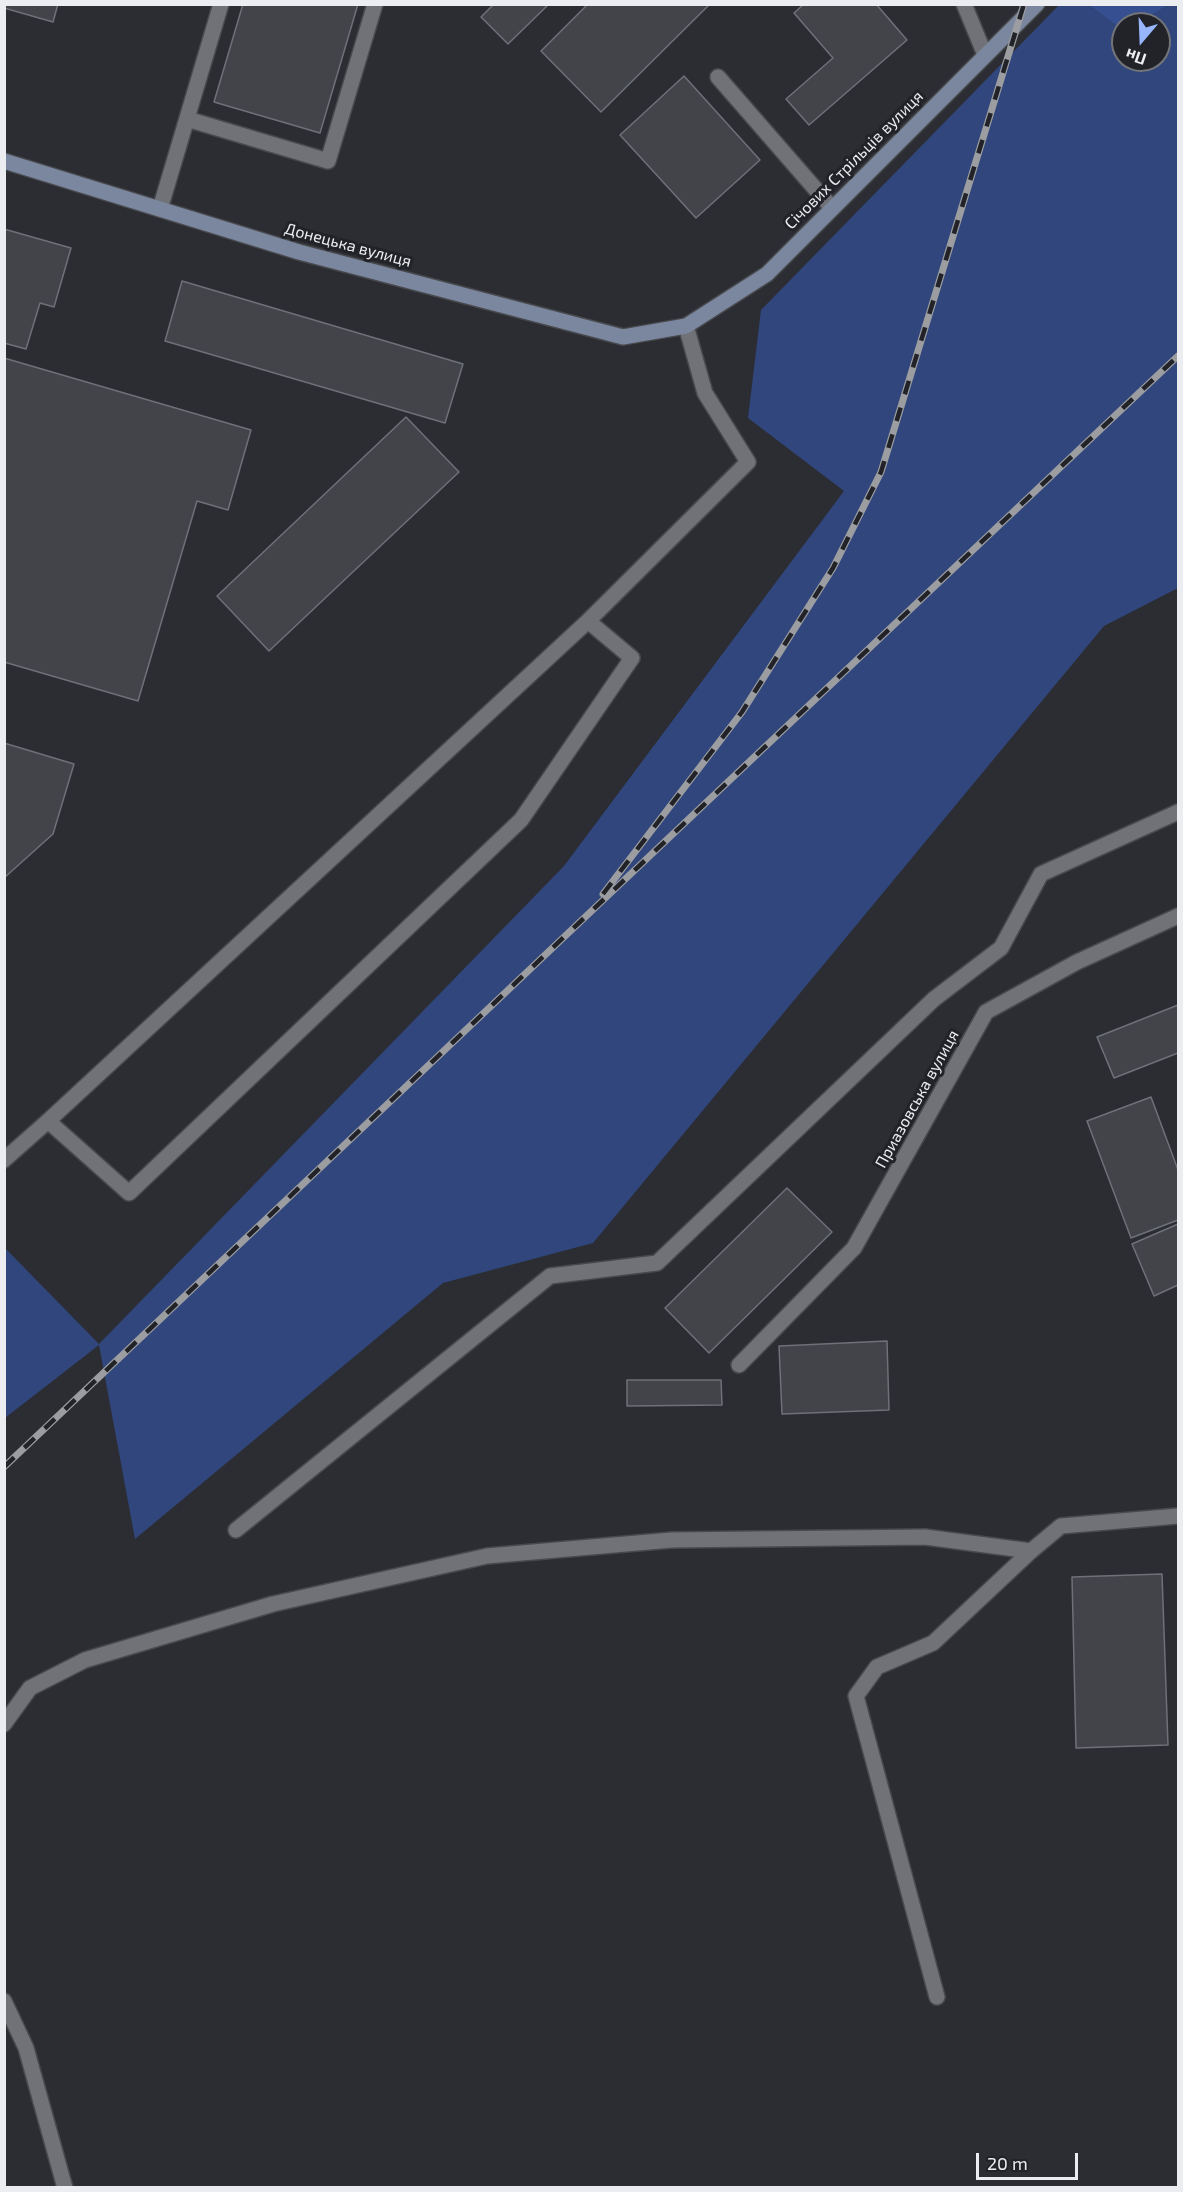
<!DOCTYPE html>
<html>
<head>
<meta charset="utf-8">
<style>
  body { margin:0 }
  #map { position:relative; width:1183px; height:2192px; overflow:hidden; background:#2b2d32; font-family:"Exo 2",sans-serif }
  canvas { display:block }
  .frame { position:absolute; inset:0; border:6px solid #ebedf0; pointer-events:none }
  .north { position:absolute; left:1111px; top:12px; width:60px; height:60px; box-sizing:border-box; background:#212328; border:2px solid #727478; border-radius:50%; rotate:199deg; font-size:16px; font-weight:700; line-height:24px; text-align:center; color:#ebedf0 }
  .north::after { content:''; display:block; margin:auto; width:21px; height:27px; background:#97b6fd; clip-path:polygon(50% 0,100% 100%,50% 72%,0 100%) }
  .scale { position:absolute; left:976px; top:2153px; width:102px; height:27px; box-sizing:border-box; border:3px solid #ebedf0; border-top:0; padding-left:8px; font-size:18px; line-height:21px; white-space:nowrap; color:#ebedf0; -webkit-text-stroke:4px #212328; paint-order:stroke }
</style>
</head>
<body>
<div id="map">
<canvas width="1183" height="2192"></canvas>
<div class="frame"></div>
<div class="north">Пн</div>
<div class="scale">20 m</div>
</div>
<script>
const context = document.querySelector('canvas').getContext('2d');
context.lineJoin = 'round';
function fill(path, color) { context.fillStyle = color; context.fill(path, 'evenodd'); }
const toPath = rows => new Path2D(rows.map(r => 'M' + r).join(''));
function stroke(path, color, width, dash) { context.strokeStyle = color; context.lineWidth = width; context.lineCap = dash ? 'butt' : 'round'; context.setLineDash(dash || []); context.stroke(path); }
function write(font, color, halo, rows, align = 'center') {
  context.font = font + ' "Exo 2",sans-serif'; context.lineWidth = 6; context.setLineDash([]); context.textBaseline = 'middle'; context.strokeStyle = halo; context.fillStyle = color; for (const [text, x, y, turn = 0] of rows) {
    context.save(); context.translate(x, y); context.rotate((+turn || 0) * Math.PI / 180); context.textAlign = isNaN(turn) ? turn : align; if (halo) context.strokeText(text, 0, 0); context.fillText(text, 0, 0); context.restore();
  }
}
const green = toPath([
  [1059,5,1089,5,1123,31,1123,60,1159,60,1159,24,1138,24,1168,5,1178,5,1178,588,1104,626,593,1243,443,1283,135,1539,99,1345,5,1418,5,1248,99,1344,564,866,844,491,748,418,761,310]
]);
const forest = toPath([
  [1089,5,1168,5,1138,24,1123,24,1123,31]
]);
const building = toPath([
  [4,4,58,4,53,22,4,8,4,4],
  [243,4,358,4,320,133,214,102,243,4],
  [494,4,549,4,508,44,481,17,494,4],
  [588,4,710,4,601,112,541,51,588,4],
  [804,4,876,4,907,40,809,125,786,99,833,58,794,13,804,4],
  [684,76,760,160,696,218,620,135,684,76],
  [4,229,71,248,54,307,40,303,26,349,4,343,4,229],
  [182,281,463,364,445,423,165,341,182,281],
  [4,358,251,430,228,510,197,501,138,701,4,662,4,358],
  [406,417,459,472,269,651,217,596,406,417],
  [4,743,74,764,53,834,4,878,4,743],
  [1178,1005,1178,1053,1114,1078,1097,1037,1178,1005],
  [1151,1097,1178,1170,1178,1220,1131,1238,1087,1121,1151,1097],
  [787,1188,832,1232,709,1353,665,1308,787,1188],
  [1178,1224,1178,1285,1154,1296,1132,1244,1178,1224],
  [887,1341,889,1410,782,1414,779,1346,887,1341],
  [627,1380,721,1380,722,1405,627,1406,627,1380],
  [1162,1574,1168,1745,1076,1748,1072,1577,1162,1574]
]);
const lane = toPath([
  [718,77,832,208],
  [187,119,328,161,375,4],
  [160,209,221,4],
  [588,621,632,658,521,820,129,1193,48,1121,588,621,748,462,705,393,686,326],
  [4,1160,48,1121],
  [236,1530,550,1276,657,1263,934,999,1001,948,1041,874,1178,812],
  [937,1997,856,1696,877,1667,933,1643,1031,1551]
]);
const street = toPath([
  [964,4,985,55],
  [739,1365,854,1248,986,1012,1077,962,1178,916],
  [4,1724,30,1688,85,1660,273,1604,487,1556,672,1540,925,1537,1031,1551,1061,1526,1178,1516],
  [4,2001,26,2048,65,2188]
]);
const secondary = toPath([
  [4,161,299,252,623,337,686,326,767,274,1037,4]
]);
const rail = toPath([
  [603,894,742,712,833,568,881,472,1024,4],
  [4,1467,1178,356]
]);
const streetNames = [
  ["Січових Стрільців вулиця",854,160,-45],
  ["Донецька вулиця",348,245,15],
  ["Приазовська вулиця",917,1099,-61]
];
fill(green, '#31467c');
fill(forest, '#354f91');
fill(building, '#42444a');
stroke(building, '#6e7177', 1.5);
stroke(lane, '#47494d', 18);
stroke(street, '#47494d', 18);
stroke(secondary, '#47494d', 18);
stroke(lane, '#707278', 15);
stroke(street, '#707278', 15);
stroke(secondary, '#7b869f', 15);
stroke(rail, '#9b9da0', 7);
stroke(rail, '#212328', 4.5, [14]);
write('16px', '#ebedf0', '#212328', streetNames);
</script>
</body>
</html>
